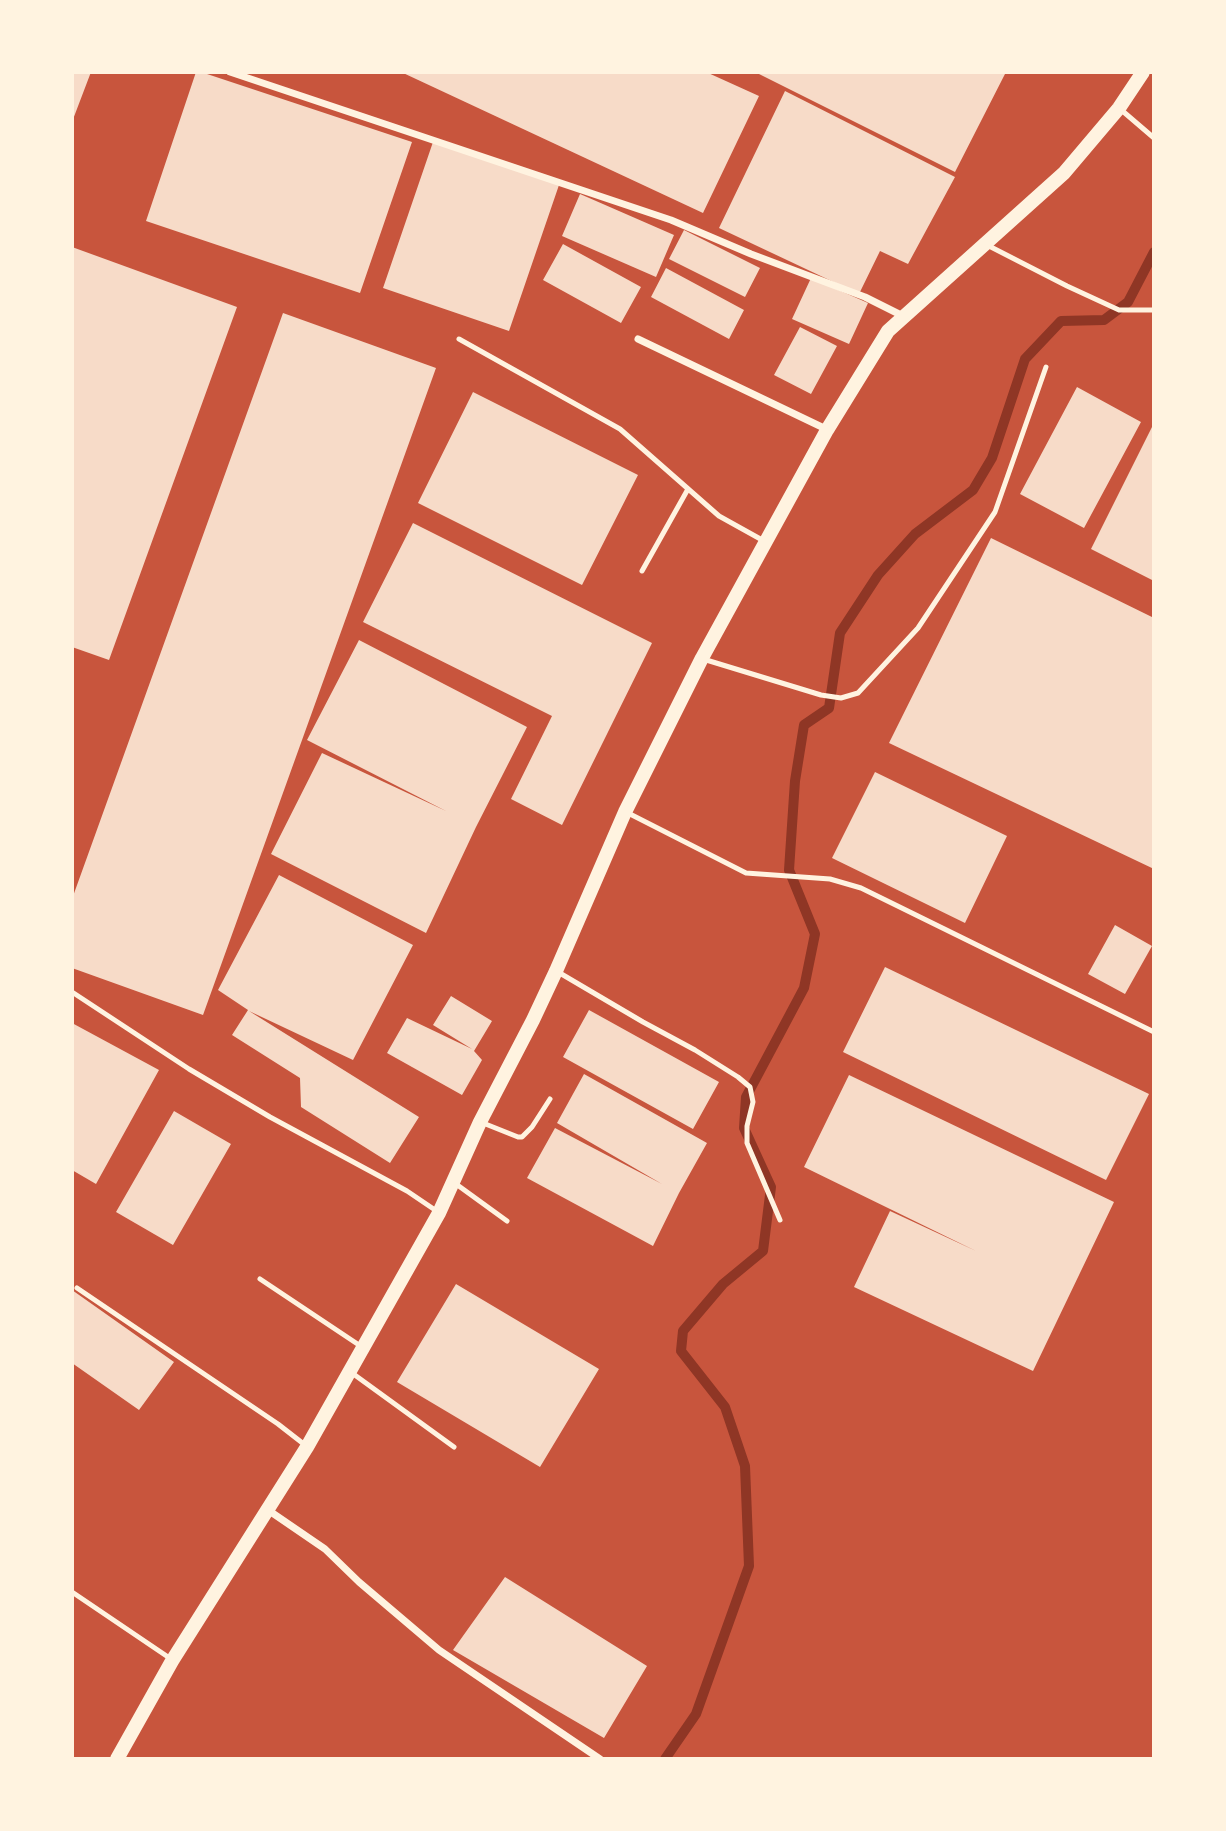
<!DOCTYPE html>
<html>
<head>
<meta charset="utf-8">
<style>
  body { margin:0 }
  #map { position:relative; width:1226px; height:1831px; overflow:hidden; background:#c8553d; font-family:"PT Serif",serif }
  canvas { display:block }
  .frame { position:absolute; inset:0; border:74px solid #fff3e0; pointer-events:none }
</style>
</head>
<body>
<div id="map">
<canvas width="1226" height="1831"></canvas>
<div class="frame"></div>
</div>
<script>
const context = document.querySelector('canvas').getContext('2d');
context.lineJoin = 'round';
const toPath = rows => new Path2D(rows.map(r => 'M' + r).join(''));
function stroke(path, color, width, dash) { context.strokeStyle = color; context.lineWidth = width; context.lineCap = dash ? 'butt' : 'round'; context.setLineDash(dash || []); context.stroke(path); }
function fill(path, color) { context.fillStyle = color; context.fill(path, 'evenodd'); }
const stream = toPath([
  [665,1759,696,1714,749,1566,745,1466,725,1407,681,1351,683,1331,723,1284,763,1251,771,1187,744,1128,746,1097,804,988,815,934,789,870,795,781,804,725,829,708,840,633,878,575,915,534,973,490,992,458,1025,359,1061,321,1104,320,1128,302,1154,252]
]);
const building = toPath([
  [72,72,91,72,72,122],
  [196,72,201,72,412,142,360,293,146,221],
  [401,72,706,72,759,96,703,213],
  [755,72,1006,72,955,172],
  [785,91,955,177,908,264,880,251,859,294,719,228],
  [433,142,559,185,509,331,383,288],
  [580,194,674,235,656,277,562,236],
  [684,230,760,268,745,297,669,259],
  [563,244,641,287,621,323,543,280],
  [72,247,237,307,109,660,72,647],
  [666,268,744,310,729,339,651,297],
  [811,278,868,303,849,344,792,319],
  [283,313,436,368,203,1015,72,968,72,899],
  [800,327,837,346,811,394,774,375],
  [1077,387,1141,422,1084,528,1020,494],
  [473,392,638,475,582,585,418,503],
  [1154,423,1154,581,1091,549],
  [413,523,652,643,562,825,511,799,552,716,363,622],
  [991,538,1154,618,1154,869,889,743],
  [359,640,527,727,476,827,426,933,271,854,322,753,446,811,307,740],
  [875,772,1007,836,965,923,832,858],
  [279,875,413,945,353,1060,249,1011,419,1117,390,1163,301,1107,300,1078,232,1035,248,1010,218,990],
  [1115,925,1152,946,1125,994,1088,974],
  [885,967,1149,1094,1106,1180,843,1052],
  [451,996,492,1021,474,1051,482,1060,462,1095,387,1053,407,1018,472,1049,433,1025],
  [589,1010,719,1082,693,1129,563,1057],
  [72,1023,159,1070,96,1184,72,1170],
  [584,1074,707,1143,679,1193,653,1246,527,1178,555,1128,662,1184,557,1123],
  [849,1075,1114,1202,1033,1371,854,1287,890,1211,976,1251,804,1167],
  [174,1111,231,1144,173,1245,116,1212],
  [456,1284,599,1369,540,1467,397,1382],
  [72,1290,174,1362,139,1410,72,1363],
  [505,1577,647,1666,604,1738,453,1650]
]);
const service = toPath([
  [1119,108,1154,138],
  [987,245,1067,286,1119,310,1154,310],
  [459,339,620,429,719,516,764,541],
  [642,571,688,489],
  [703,659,821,695,841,698,858,693,918,628,995,512,1046,367],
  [626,812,746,873,830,879,861,888,1154,1032],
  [558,972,643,1022,695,1050,738,1077,750,1087,753,1102,747,1126,747,1143,780,1220],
  [72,992,189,1069,270,1117,407,1191,438,1212],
  [483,1123,518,1137,522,1137,532,1127,550,1099],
  [456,1184,507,1221],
  [260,1279,362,1347],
  [77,1288,278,1424,305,1445],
  [352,1373,454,1447],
  [72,1592,171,1659]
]);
const minor = toPath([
  [230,72,671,220,751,254,865,297,903,316],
  [638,339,826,429],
  [268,1510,325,1549,359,1582,439,1650,600,1759]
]);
const secondary = toPath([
  [117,1759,172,1661,307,1447,439,1213,480,1122,533,1020,556,971,625,812,702,658,827,430,888,331,1064,173,1119,108,1143,72]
]);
stroke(stream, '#8f3625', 10);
fill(building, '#f7dbc8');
stroke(service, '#fff3e0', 5);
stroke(minor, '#fff3e0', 7);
stroke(secondary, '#fff3e0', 14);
</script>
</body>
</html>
